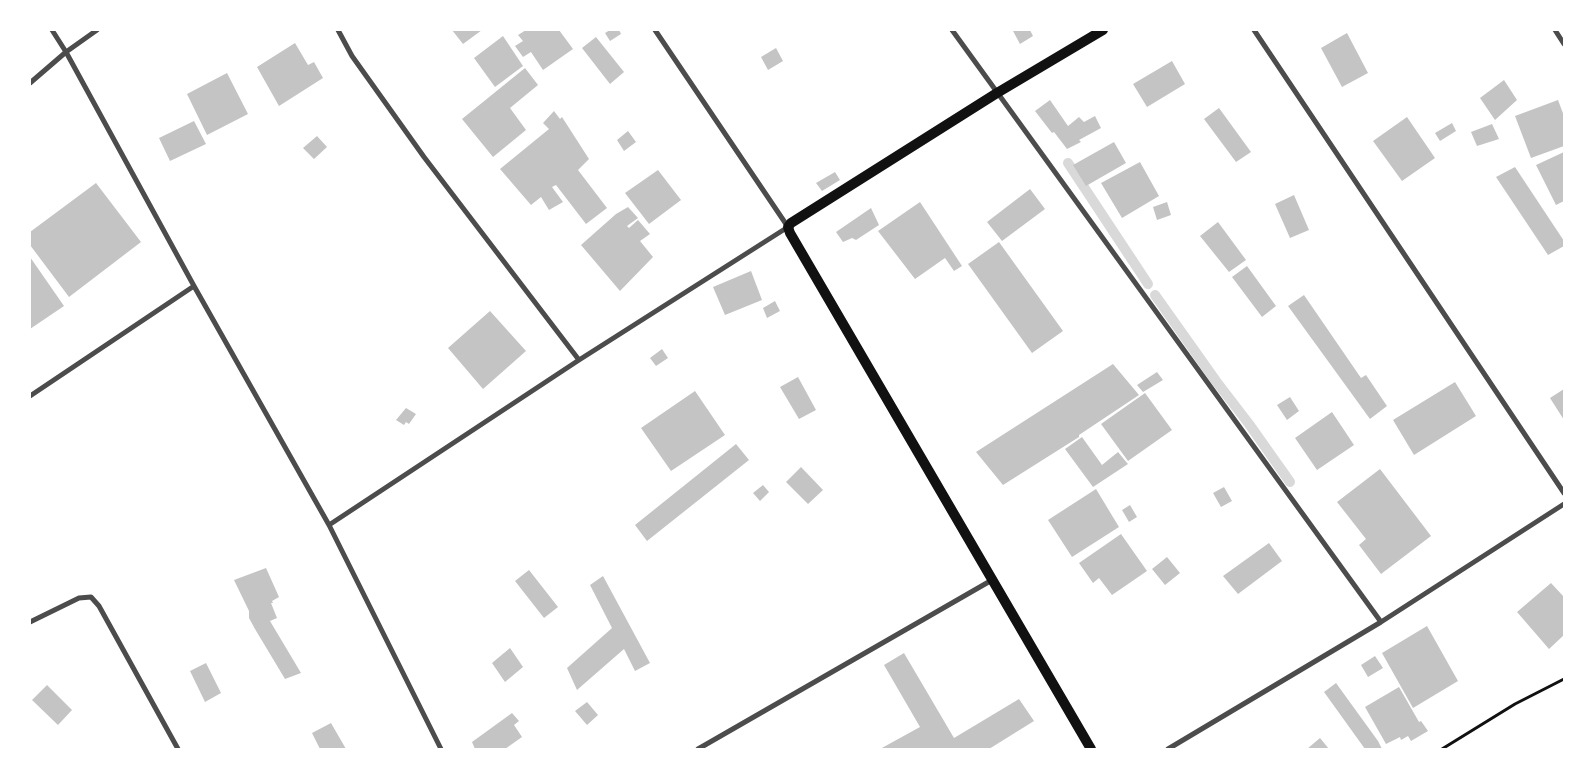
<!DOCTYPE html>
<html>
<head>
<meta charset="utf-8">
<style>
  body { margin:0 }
  #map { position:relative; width:1594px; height:779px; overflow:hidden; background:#fff; font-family:"Source Sans 3",sans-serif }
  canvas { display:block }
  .frame { position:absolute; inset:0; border:31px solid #fff; pointer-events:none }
</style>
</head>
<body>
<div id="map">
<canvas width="1594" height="779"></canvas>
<div class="frame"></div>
</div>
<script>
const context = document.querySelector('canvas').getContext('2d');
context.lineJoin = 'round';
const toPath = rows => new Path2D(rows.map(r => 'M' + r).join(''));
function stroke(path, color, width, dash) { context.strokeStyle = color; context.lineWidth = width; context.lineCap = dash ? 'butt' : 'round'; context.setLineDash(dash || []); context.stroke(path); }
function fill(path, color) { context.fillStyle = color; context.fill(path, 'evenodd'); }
const stream = toPath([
  [1068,163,1148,284],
  [1155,295,1216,381,1249,424,1290,482]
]);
const building = toPath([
  [452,30,482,30,463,44],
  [526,30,559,30,573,49,543,70,531,52,523,57,515,46,523,41,518,35],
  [610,30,619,30,621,34,610,41,605,33],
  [1015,30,1030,30,1033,36,1020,44,1013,31],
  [1347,33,1368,73,1342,87,1321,48],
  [503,36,523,66,495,87,474,58],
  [596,37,624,72,610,84,582,48],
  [295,43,308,65,314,62,323,78,279,106,257,67],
  [776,48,783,61,768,70,761,57],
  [1172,61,1185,84,1147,107,1133,84],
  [525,68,538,85,510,108,526,130,493,157,462,119],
  [227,73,248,114,207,135,187,94],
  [1504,80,1517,100,1495,120,1480,98],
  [1050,100,1068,126,1079,117,1084,122,1095,116,1101,128,1079,140,1081,142,1067,149,1054,132,1052,133,1035,111],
  [1558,100,1564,116,1564,146,1531,158,1515,116],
  [1219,108,1251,152,1236,162,1204,119],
  [554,111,560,119,562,117,589,159,578,170,607,208,586,224,556,185,552,187,563,202,549,210,541,197,531,205,500,169,549,129,543,123],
  [1407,117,1435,158,1402,181,1373,141],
  [194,121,206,144,170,161,159,138],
  [1452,123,1456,131,1440,141,1435,133],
  [1492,124,1499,139,1477,146,1471,132],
  [628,131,636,142,624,151,617,140],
  [317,136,327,147,314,159,303,148],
  [1114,142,1126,163,1086,186,1073,165],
  [1564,152,1564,201,1556,205,1536,165],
  [1140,162,1159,196,1122,218,1101,183],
  [1515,167,1564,241,1564,246,1548,255,1496,177],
  [658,170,681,200,649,224,625,193],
  [835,172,840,180,822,191,816,183],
  [96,183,141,242,69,297,30,245,30,232],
  [1030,189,1045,209,1002,241,987,222],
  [1294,195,1309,230,1290,238,1275,204],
  [920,202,962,266,954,271,945,258,915,279,878,231],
  [1167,202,1171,215,1157,220,1153,207],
  [628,207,638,218,627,226,629,228,638,220,650,234,640,241,653,257,620,291,581,245,616,214],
  [871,208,879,225,856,240,852,238,843,242,836,232],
  [1218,222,1246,260,1229,272,1200,236],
  [999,242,1063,331,1032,353,968,264],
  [30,257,64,306,30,329],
  [1247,266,1276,306,1262,317,1232,277],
  [751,271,762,300,725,315,713,287],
  [1304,295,1361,378,1366,375,1387,406,1370,419,1288,306],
  [775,301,780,311,767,318,763,308],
  [490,311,526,351,483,389,448,348],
  [662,349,668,358,656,366,650,358],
  [1113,364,1139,395,1079,435,1079,437,1003,485,976,452],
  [1157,372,1163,380,1143,392,1137,385],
  [798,377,816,410,799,419,780,387],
  [1455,382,1476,416,1414,455,1393,420],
  [1564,389,1564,420,1550,398],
  [695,391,725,435,671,471,641,428],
  [1145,393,1172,430,1128,461,1101,424],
  [1290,397,1299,411,1287,420,1277,405],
  [406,408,416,414,409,424,406,422,404,425,396,420],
  [1332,412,1354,445,1317,470,1295,438],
  [1082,437,1102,465,1118,452,1128,464,1093,487,1065,449],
  [736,444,749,460,647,541,635,525],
  [801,467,823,490,808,504,786,482],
  [1380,469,1431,536,1381,574,1359,545,1366,539,1337,502],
  [763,485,769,492,760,501,753,493],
  [1224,487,1232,501,1221,507,1213,493],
  [1096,489,1119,527,1072,557,1048,520],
  [1130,505,1137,517,1129,522,1122,510],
  [1121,534,1147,571,1112,595,1099,578,1093,583,1079,563],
  [1269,543,1282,561,1238,594,1223,576],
  [1167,557,1180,573,1165,585,1152,569],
  [266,568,279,597,272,601,273,603,271,603,277,618,270,621,301,673,285,679,255,629,249,618,249,611,234,580],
  [529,570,558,607,544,618,515,581],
  [603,576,650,663,635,671,624,649,577,690,567,668,612,628,590,585],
  [1551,583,1564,597,1564,635,1549,649,1517,612],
  [1427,626,1458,681,1413,708,1382,653],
  [510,648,523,667,505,682,492,663],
  [904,653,954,738,1019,699,1034,721,989,749,880,749,920,727,884,665],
  [1375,656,1383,668,1368,677,1361,665],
  [206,663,221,693,205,702,190,671],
  [1336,683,1378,741,1382,749,1365,749,1324,692],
  [47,685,72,710,58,725,32,700],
  [1399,687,1419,722,1421,721,1428,731,1411,741,1408,736,1401,740,1400,737,1386,744,1365,707],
  [587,702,598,715,587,725,575,711],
  [512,713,519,721,514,725,522,737,505,749,475,749,472,742],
  [331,723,346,749,320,749,312,733],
  [1320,738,1329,749,1307,749]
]);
const path = toPath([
  [1442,749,1515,704,1564,679]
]);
const minor = toPath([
  [52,30,66,52,194,286,329,525,441,749],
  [338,30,352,56,424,157,579,360],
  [952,30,1381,622],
  [1254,30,1564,493],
  [1555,30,1564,44],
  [30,83,66,52,97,30],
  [30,396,194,286],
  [329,525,579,360,788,227,655,30],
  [30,622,79,598,91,597,99,606,178,749],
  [698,749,992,580],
  [1168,749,1381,622,1564,504]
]);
const secondary = toPath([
  [1091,749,790,233,788,227,791,223,997,93,1103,30]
]);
stroke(stream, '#d9d9d9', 10);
fill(building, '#c4c4c4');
stroke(path, '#111', 3);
stroke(minor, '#4c4c4c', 5);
stroke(secondary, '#111', 10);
</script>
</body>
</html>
